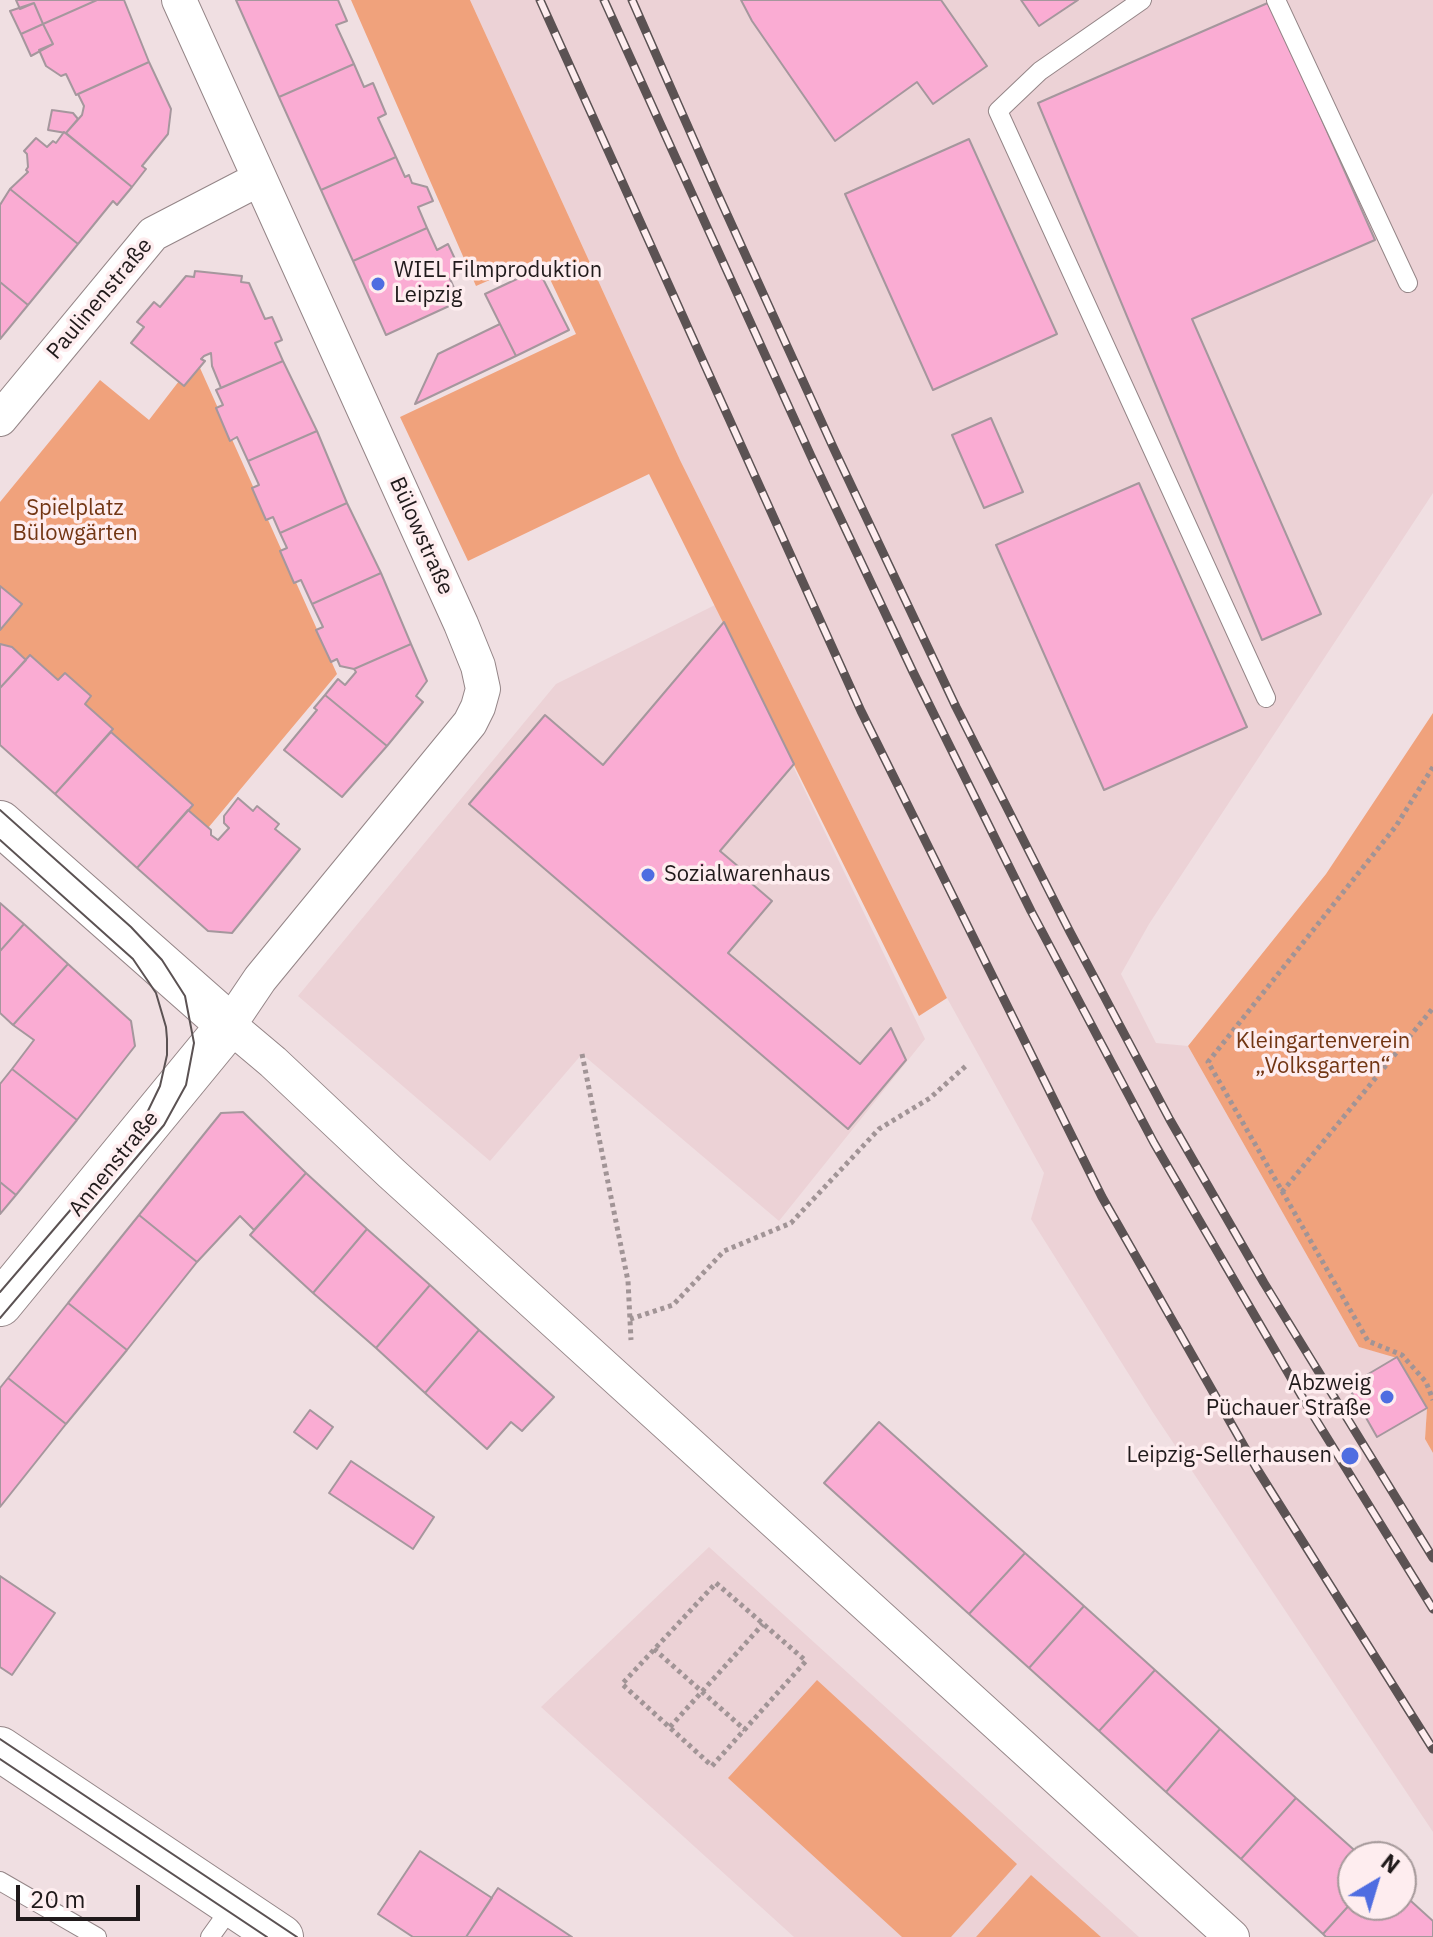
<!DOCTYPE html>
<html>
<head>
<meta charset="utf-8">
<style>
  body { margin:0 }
  #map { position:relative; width:1433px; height:1937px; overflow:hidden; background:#f0dfe2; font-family:"IBM Plex Sans",sans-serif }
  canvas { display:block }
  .north { position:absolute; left:1337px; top:1841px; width:80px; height:80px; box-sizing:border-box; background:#feedef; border:2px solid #a5999a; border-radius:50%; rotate:38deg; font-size:22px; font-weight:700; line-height:32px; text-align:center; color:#201a1b }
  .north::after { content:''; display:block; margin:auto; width:28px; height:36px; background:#4f6de1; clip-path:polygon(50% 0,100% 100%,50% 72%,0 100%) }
  .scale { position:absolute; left:16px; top:1885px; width:124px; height:36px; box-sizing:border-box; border:4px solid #201a1b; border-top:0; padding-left:10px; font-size:24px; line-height:28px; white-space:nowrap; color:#201a1b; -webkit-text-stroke:6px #feedef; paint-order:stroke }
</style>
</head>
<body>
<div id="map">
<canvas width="1433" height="1937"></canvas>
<div class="north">N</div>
<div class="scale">20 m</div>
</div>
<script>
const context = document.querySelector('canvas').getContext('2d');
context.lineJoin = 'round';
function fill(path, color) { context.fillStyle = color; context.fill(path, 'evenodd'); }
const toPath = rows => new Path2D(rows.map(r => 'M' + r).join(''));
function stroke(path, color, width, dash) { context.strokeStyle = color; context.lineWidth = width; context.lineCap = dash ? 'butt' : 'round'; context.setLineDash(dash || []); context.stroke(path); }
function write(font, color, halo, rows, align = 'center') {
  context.font = font + ' "IBM Plex Sans",sans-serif'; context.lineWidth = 7; context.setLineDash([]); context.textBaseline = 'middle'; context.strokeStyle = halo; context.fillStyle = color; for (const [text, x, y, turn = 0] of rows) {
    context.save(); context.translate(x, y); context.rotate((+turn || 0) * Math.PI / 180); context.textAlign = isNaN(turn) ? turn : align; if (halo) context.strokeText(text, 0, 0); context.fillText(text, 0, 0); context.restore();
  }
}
const built = toPath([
  [470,0,1433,0,1433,493,1149,924,1121,974,1156,1043,1188,1046,1359,1347,1397,1357,1427,1408,1425,1439,1433,1453,1433,1832,1152,1411,1031,1219,1044,1173,947,998,680,460],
  [715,605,925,1039,779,1221,582,1054,490,1161,298,996,556,684],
  [709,1547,1139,1937,794,1937,541,1707]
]);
const green = toPath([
  [351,0,470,0,680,460,947,998,919,1016,649,474,468,561,400,417,576,334,540,258,476,286],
  [196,359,337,674,208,828,0,658,0,613,13,596,0,586,0,502,100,380,149,420],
  [1433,713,1433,1453,1425,1439,1427,1408,1397,1358,1359,1347,1188,1046,1326,874],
  [817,1680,1017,1864,951,1937,902,1937,728,1778],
  [1031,1875,1101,1937,976,1937]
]);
const building = toPath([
  [16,0,97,0,43,24,34,3,20,9,16,0],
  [97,0,124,0,149,62,76,95,66,74,61,76,46,66,39,50,53,44,43,24,97,0],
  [236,0,338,0,347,21,336,25,354,64,279,97,236,0],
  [741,0,941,0,987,66,933,104,917,82,835,141,752,21,741,0],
  [1021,0,1078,0,1039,26,1021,0],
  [1270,2,1375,240,1192,319,1321,614,1262,640,1038,103,1270,2],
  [34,3,43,24,21,34,10,11,34,3],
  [43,24,53,44,31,56,21,34,43,24],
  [149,62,171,109,168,134,142,166,146,169,132,187,66,133,82,115,84,106,78,94,149,62],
  [354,64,364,87,373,83,386,114,378,118,396,157,321,190,279,97,354,64],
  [52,110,73,113,78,119,66,133,48,130,52,110],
  [64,132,132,187,117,205,113,201,78,244,10,189,28,172,26,170,28,167,27,154,24,151,36,138,47,147,53,141,56,143,64,132],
  [969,139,1057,334,933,390,845,194,969,139],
  [396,157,405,177,409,175,412,183,427,187,433,201,418,207,427,228,353,261,321,190,396,157],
  [10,189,78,244,28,305,0,282,0,205,10,189],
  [427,228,437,250,448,244,455,259,452,272,455,277,450,279,460,301,386,335,353,261,427,228],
  [538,269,569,330,516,356,485,294,538,269],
  [195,271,242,276,241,282,249,283,265,319,272,317,282,340,275,343,283,361,221,388,212,366,211,353,204,356,201,359,205,361,184,386,131,343,144,327,137,322,154,302,160,307,186,276,194,277,195,271],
  [0,282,28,305,0,339,0,282],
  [500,324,516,356,415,404,438,354,500,324],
  [283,361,317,431,248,461,237,437,230,441,216,408,223,405,216,390,283,361],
  [991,418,1023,492,984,508,952,435,991,418],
  [317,431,347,503,280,533,273,517,266,520,252,488,259,485,248,461,317,431],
  [1139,483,1247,727,1104,790,996,545,1139,483],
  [347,503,381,573,312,604,301,580,294,583,280,551,287,548,280,533,347,503],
  [381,573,411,644,354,669,340,666,337,659,331,662,316,630,323,627,312,604,381,573],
  [0,586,22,604,0,630,0,586],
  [724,622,794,764,720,851,746,873,744,877,772,901,728,953,860,1064,891,1028,906,1060,848,1129,469,804,545,715,603,765,724,622],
  [0,644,12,647,26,660,0,688,0,644],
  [411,644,427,681,416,696,423,702,387,746,325,695,338,679,345,685,356,672,354,669,411,644],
  [30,655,58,680,65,673,91,696,85,704,113,729,55,794,0,745,0,688,30,655],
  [325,695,387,746,342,797,284,750,317,710,314,708,325,695],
  [111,732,193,805,137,868,55,794,111,732],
  [238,798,253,811,257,806,279,824,275,829,300,849,232,933,208,931,137,868,188,810,211,830,211,835,218,840,229,828,224,823,224,816,238,798],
  [0,903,24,924,0,951,0,903],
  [24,924,68,964,13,1025,0,1013,0,951,24,924],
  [68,964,131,1021,135,1046,77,1120,12,1069,34,1040,13,1025,68,964],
  [12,1069,77,1120,16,1195,0,1182,0,1084,12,1069],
  [243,1112,306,1173,254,1230,240,1216,197,1262,139,1215,221,1113,243,1112],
  [306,1173,367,1229,313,1293,250,1235,306,1173],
  [0,1182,16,1195,0,1214,0,1182],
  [139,1215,197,1262,127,1350,68,1303,139,1215],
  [367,1229,430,1285,376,1348,313,1293,367,1229],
  [430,1285,479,1330,425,1393,376,1348,430,1285],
  [68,1303,127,1350,66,1424,8,1378,68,1303],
  [479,1330,554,1397,522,1431,511,1422,487,1449,425,1393,479,1330],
  [1397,1357,1427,1408,1377,1437,1348,1386,1397,1357],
  [8,1378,66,1424,0,1507,0,1388,8,1378],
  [310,1410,333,1427,317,1449,294,1432,310,1410],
  [879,1422,1025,1553,969,1614,824,1483,879,1422],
  [351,1461,434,1517,413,1549,329,1493,351,1461],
  [1025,1553,1084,1606,1029,1668,969,1614,1025,1553],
  [0,1576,55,1613,12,1675,0,1667,0,1576],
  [1084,1606,1155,1670,1099,1731,1029,1668,1084,1606],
  [1155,1670,1220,1729,1166,1792,1099,1731,1155,1670],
  [1220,1729,1296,1798,1241,1859,1166,1792,1220,1729],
  [1296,1798,1362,1857,1353,1857,1353,1901,1323,1934,1241,1859,1296,1798],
  [420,1851,492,1898,466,1937,413,1937,378,1914,420,1851],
  [498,1888,572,1937,466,1937,498,1888],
  [1401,1892,1433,1921,1433,1937,1326,1937,1323,1934,1353,1901,1353,1905,1401,1905,1401,1892]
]);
const path = toPath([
  [1433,767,1396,826,1208,1062,1368,1341,1402,1355,1426,1382,1433,1400],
  [582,1054,628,1281,631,1340],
  [1282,1192,1433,1008],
  [630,1319,673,1305,724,1251,791,1223,879,1129,930,1098,968,1064],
  [716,1583,806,1661,712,1766,622,1684,716,1583],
  [654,1649,745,1730],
  [670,1727,763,1624]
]);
const service = toPath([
  [1142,0,1040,71,998,111,1266,698],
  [1276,0,1408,283],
  [0,1881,97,1937],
  [210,1937,233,1905]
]);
const minor = toPath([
  [179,0,461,624,478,666,483,689,478,707,470,723,260,979,229,1025,273,1062,391,1173,1232,1937],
  [0,419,153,234,259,179]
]);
const secondary = toPath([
  [0,823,229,1025,0,1304],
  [0,1749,281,1937]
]);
const tram = toPath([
  [0,810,131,927,162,960,185,996,194,1043,186,1085,164,1125,0,1318],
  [0,840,133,959,156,993,166,1027,167,1039,167,1055,160,1086,145,1117,91,1186,0,1292],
  [0,1739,297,1937],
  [0,1759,267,1937]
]);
const rail = toPath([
  [540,0,861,711,1102,1197,1257,1469,1433,1749],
  [604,0,811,456,913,672,1031,911,1154,1143,1308,1407,1433,1609],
  [632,0,715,188,833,447,956,707,1070,932,1170,1120,1264,1283,1433,1558]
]);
const markers = [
  [378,284,8,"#4f6de1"],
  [648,875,8,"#4f6de1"],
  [1387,1397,8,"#4f6de1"],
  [1350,1456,10,"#4f6de1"]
];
const poiNames = [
  ["WIEL Filmproduktion",394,271],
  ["Leipzig",394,296],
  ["Sozialwarenhaus",664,875],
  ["Abzweig",1371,1384,"right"],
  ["Püchauer Straße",1371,1409,"right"],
  ["Leipzig-Sellerhausen",1332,1456,"right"]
];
const streetNames = [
  ["Paulinenstraße",100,299,-50],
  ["Bülowstraße",421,536,66],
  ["Annenstraße",114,1164,-51]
];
const parkNames = [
  ["Spielplatz",75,509],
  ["Bülowgärten",75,534],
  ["Kleingartenverein",1323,1042],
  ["„Volksgarten“",1323,1067]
];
fill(built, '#ecd2d6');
fill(green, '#f0a27c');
fill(building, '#faacd3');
stroke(building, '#a5979d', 2);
stroke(service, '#948587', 20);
stroke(minor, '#948587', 36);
stroke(secondary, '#948587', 46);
stroke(path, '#a19496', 5, [4, 4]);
stroke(service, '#fff', 18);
stroke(minor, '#fff', 34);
stroke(secondary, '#fff', 44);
stroke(tram, '#5b5253', 2);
stroke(rail, '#5b5253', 9);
stroke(rail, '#feedef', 6, [18]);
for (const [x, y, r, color] of markers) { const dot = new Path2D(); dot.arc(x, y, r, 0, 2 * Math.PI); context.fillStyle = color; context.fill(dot); stroke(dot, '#feedef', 3); }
write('22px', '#201a1b', '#feedef', poiNames, 'left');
write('22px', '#201a1b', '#feedef', streetNames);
write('22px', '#723614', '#feedef', parkNames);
</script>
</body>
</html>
